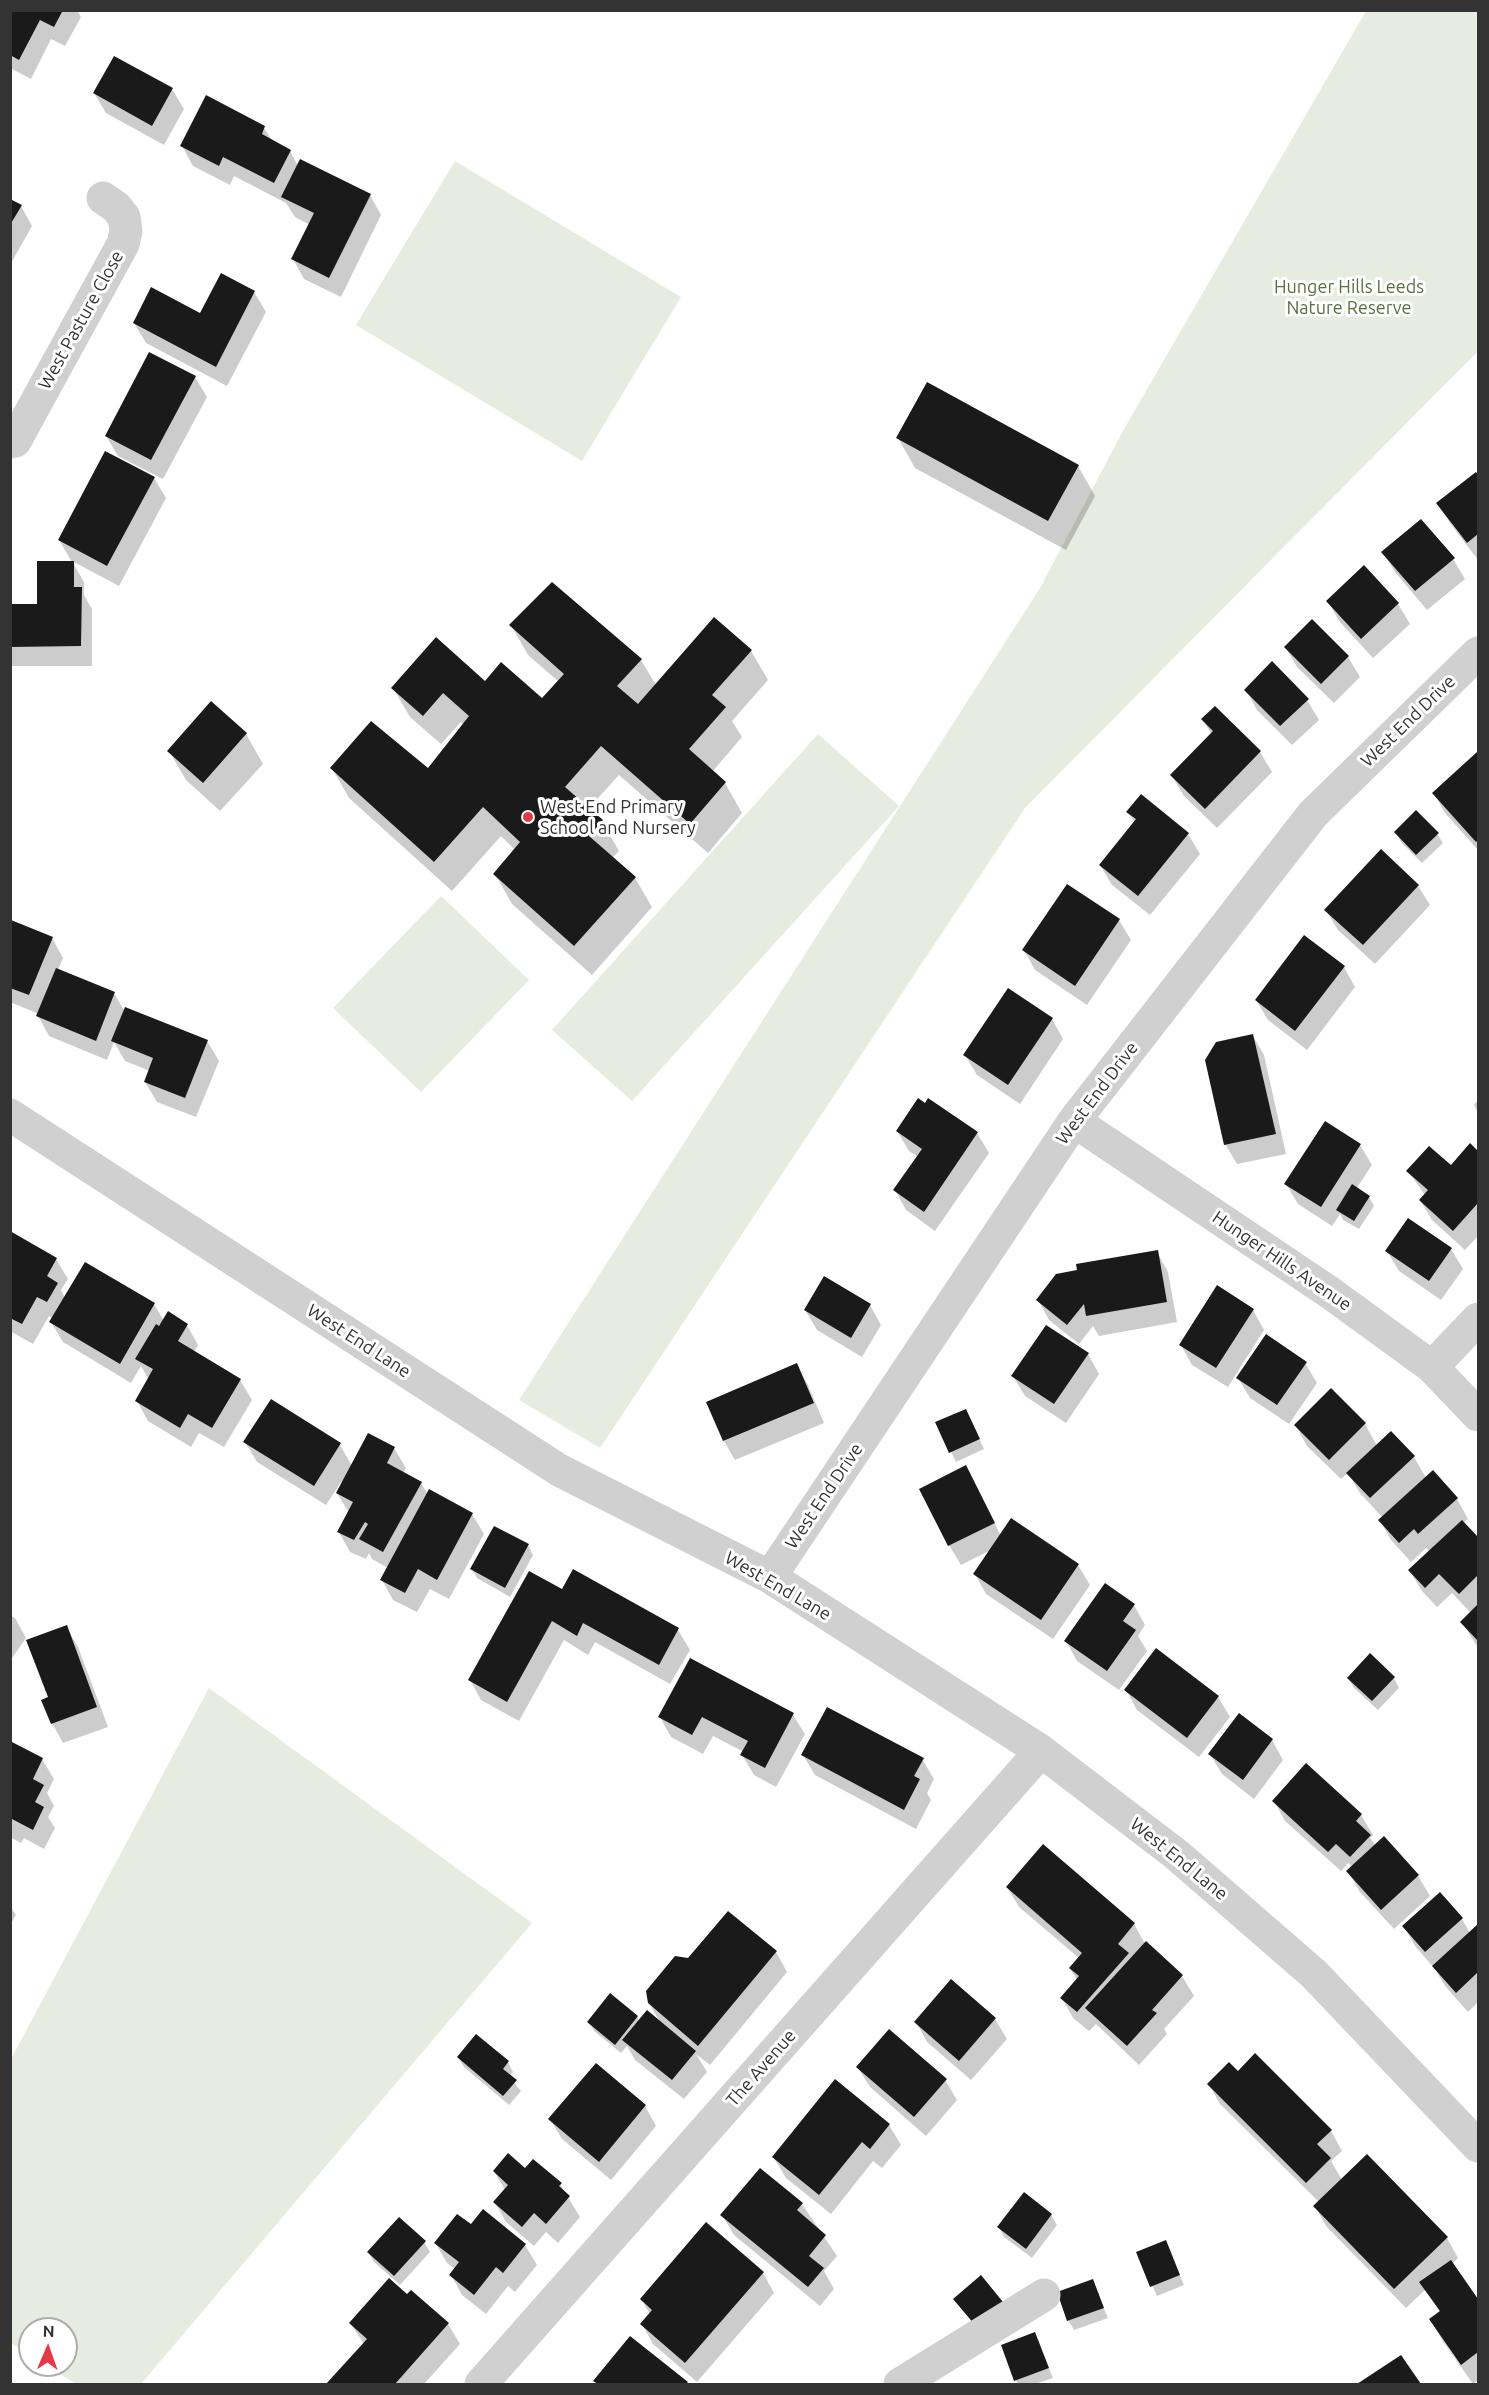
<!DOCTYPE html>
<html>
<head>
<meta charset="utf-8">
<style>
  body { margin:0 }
  #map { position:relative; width:1489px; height:2395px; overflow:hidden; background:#fff; font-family:Ubuntu,sans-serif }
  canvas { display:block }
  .frame { position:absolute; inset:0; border:12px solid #333; pointer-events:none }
  .north { position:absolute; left:18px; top:2317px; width:60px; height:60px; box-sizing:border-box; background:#fff; border:2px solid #adadad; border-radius:50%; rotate:2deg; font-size:16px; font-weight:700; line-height:24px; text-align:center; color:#333 }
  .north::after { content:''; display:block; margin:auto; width:21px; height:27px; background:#e63946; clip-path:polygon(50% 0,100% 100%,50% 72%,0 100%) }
</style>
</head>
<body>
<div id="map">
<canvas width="1489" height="2395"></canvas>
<div class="frame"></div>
<div class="north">N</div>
</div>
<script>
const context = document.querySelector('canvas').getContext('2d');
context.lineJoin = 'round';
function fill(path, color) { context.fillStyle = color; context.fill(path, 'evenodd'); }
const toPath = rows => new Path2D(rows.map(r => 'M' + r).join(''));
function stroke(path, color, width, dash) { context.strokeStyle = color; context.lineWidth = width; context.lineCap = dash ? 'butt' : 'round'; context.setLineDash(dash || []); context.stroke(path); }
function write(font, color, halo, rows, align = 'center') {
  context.font = font + ' Ubuntu,sans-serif'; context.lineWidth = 6; context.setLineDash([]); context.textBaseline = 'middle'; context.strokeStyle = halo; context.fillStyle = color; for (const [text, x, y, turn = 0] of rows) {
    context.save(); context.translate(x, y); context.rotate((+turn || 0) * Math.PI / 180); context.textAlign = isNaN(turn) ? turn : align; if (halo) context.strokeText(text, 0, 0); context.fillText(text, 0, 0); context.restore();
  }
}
const green = toPath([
  [1366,11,1478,11,1478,351,1025,808,600,1448,519,1400,1040,588,1124,429],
  [455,161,681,297,582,461,356,325],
  [818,734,899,806,632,1101,552,1030],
  [441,896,529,980,421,1092,333,1008],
  [209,1688,532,1923,141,2384,76,2384,45,2365,66,2365,66,2329,30,2329,30,2356,11,2343,11,2059]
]);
const shadow = toPath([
  [10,10,77,10,81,17,65,46,51,39,31,79,10,68],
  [172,89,184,109,164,145,106,113,94,93],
  [264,128,273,142,290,151,298,166,370,195,381,215,341,297,304,279,293,259,310,225,295,217,286,203,234,176,230,185,193,166,182,146],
  [10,200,21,206,32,226,10,265],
  [254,292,266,312,227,386,146,343,134,323,201,315],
  [195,377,207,397,163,479,118,456,106,436],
  [898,438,1078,466,1095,496,1066,550,915,468],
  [1476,474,1478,478,1478,560,1450,523,1438,503],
  [154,478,166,498,119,586,72,561,84,582,84,595,92,609,92,666,10,666,10,605,39,605,72,562,59,540],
  [1383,552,1453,559,1465,579,1427,610,1395,572],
  [1328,601,1398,604,1410,624,1373,658,1339,621],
  [1312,621,1348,657,1360,677,1334,703,1297,667,1286,648],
  [511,625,641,660,656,685,751,651,768,680,732,721,742,737,712,772,725,783,742,813,708,853,619,775,588,809,602,821,619,851,612,858,635,878,652,907,592,975,512,904,495,874,515,850,501,836,452,891,349,798,332,768,428,770,464,725,461,722,441,744,410,717,393,688,485,683,543,700,559,682,528,655],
  [1246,690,1307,700,1319,720,1292,745,1257,710],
  [1215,708,1260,752,1272,772,1217,828,1184,796,1172,776,1212,735,1203,720],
  [246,734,263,764,220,811,186,780,169,751],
  [1477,755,1478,757,1478,850,1445,813,1434,793],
  [1141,796,1188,834,1200,854,1150,915,1112,885,1100,865,1135,823,1128,812],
  [1396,833,1437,834,1443,843,1422,863,1401,842],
  [1067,886,1119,920,1131,940,1087,1005,1035,970,1024,950],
  [1418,886,1430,905,1375,964,1338,930,1326,910],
  [12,922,52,938,63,958,58,970,114,993,125,1012,207,1041,219,1061,196,1117,157,1102,145,1082,150,1071,125,1061,114,1042,107,1060,49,1036,38,1016,39,1014,10,1002],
  [1344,967,1355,987,1307,1050,1268,1020,1256,1000],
  [1052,1019,1063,1039,1020,1104,977,1075,965,1055],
  [1253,1036,1264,1055,1286,1154,1237,1164,1225,1144],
  [1478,1100,1478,1113,1474,1105],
  [897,1131,977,1133,989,1153,935,1231,906,1210,895,1190,918,1157,909,1151],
  [1360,1145,1372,1165,1356,1189,1369,1197,1374,1206,1359,1229,1343,1220,1340,1214,1332,1226,1298,1204,1286,1184],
  [1471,1145,1478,1153,1478,1236,1465,1250,1432,1220,1420,1200,1425,1195,1408,1171,1451,1168],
  [10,1233,56,1259,68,1279,61,1290,65,1298,154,1304,164,1321,187,1325,198,1345,194,1352,240,1380,252,1400,224,1447,199,1433,191,1447,148,1421,137,1401,149,1380,141,1366,131,1383,63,1342,51,1322,53,1319,49,1316,33,1344,10,1331],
  [1451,1249,1463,1269,1441,1300,1399,1271,1387,1251],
  [1157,1252,1168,1272,1177,1322,1099,1336,1093,1326,1079,1344,1049,1320,1038,1300],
  [870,1305,881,1325,862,1357,817,1330,805,1310],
  [1253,1310,1264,1330,1228,1387,1192,1365,1181,1345],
  [1088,1354,1099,1374,1066,1423,1025,1396,1013,1376],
  [1305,1363,1317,1383,1289,1424,1250,1398,1238,1378],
  [797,1365,808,1385,824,1423,735,1460,724,1441],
  [271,1401,340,1445,352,1466,394,1448,406,1468,403,1473,421,1483,428,1495,472,1514,484,1534,449,1599,430,1589,417,1612,393,1600,382,1580,388,1568,372,1559,369,1553,366,1559,350,1552,339,1532,349,1513,337,1493,343,1483,341,1482,326,1505,257,1462,245,1442],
  [966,1411,984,1449,956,1462,937,1423],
  [1365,1424,1377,1446,1391,1433,1414,1457,1426,1478,1457,1499,1468,1519,1463,1523,1478,1539,1478,1648,1462,1622,1471,1613,1452,1593,1437,1607,1422,1591,1410,1571,1430,1552,1426,1548,1411,1562,1391,1540,1380,1520,1383,1518,1360,1493,1348,1473,1341,1479,1307,1446,1296,1426],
  [966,1467,1001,1536,1012,1520,1078,1565,1090,1585,1053,1639,986,1594,975,1574,991,1550,961,1565,949,1545,921,1490],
  [528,1545,533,1555,510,1597,477,1578,472,1569],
  [573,1571,678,1630,690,1650,670,1684,595,1642,588,1655,564,1640,519,1721,481,1700,470,1680,563,1591],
  [1134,1605,1145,1625,1138,1636,1147,1651,1119,1690,1077,1661,1066,1641],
  [10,1615,15,1618,26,1638,10,1661],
  [66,1627,78,1647,108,1727,63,1743,52,1723,50,1698],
  [690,1660,793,1715,805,1734,776,1787,754,1775,742,1755,744,1752,713,1736,703,1754,671,1737,660,1717],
  [1348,1678,1394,1678,1399,1688,1378,1710,1354,1688],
  [1126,1690,1218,1697,1230,1717,1199,1757,1137,1710],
  [1272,1740,1283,1760,1254,1799,1222,1774,1210,1754],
  [10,1743,42,1759,54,1779,47,1793,54,1806,48,1817,55,1828,44,1849,24,1838,21,1843,10,1837],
  [803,1755,922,1759,934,1779,927,1793,931,1800,916,1829,815,1775],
  [1306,1765,1361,1815,1373,1835,1370,1838,1376,1846,1418,1876,1430,1896,1394,1929,1360,1892,1348,1872,1353,1867,1348,1863,1341,1871,1285,1821,1274,1801],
  [1043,1846,1134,1924,1145,1944,1182,1976,1194,1996,1164,2029,1167,2034,1139,2065,1096,2024,1089,2031,1073,2018,1062,1998,1077,1980,1070,1968,1079,1958,1019,1907,1007,1887],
  [1440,1894,1462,1919,1470,1933,1478,1926,1478,2002,1468,2012,1445,1986,1435,1969,1415,1946,1404,1926],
  [10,1906,16,1915,10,1925],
  [776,1952,787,1972,710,2065,696,2054,707,2072,684,2099,635,2060,627,2046,621,2053,594,2031,589,2022,637,2017,639,2021,660,2022,649,2003],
  [951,1981,995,2019,1007,2039,971,2080,927,2042,916,2022],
  [458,2058,508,2062,513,2072,509,2076,521,2091,509,2105,464,2067],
  [858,2068,945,2080,957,2100,926,2136,870,2087],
  [1238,2073,1331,2131,1342,2151,1331,2161,1342,2180,1447,2238,1458,2258,1452,2264,1478,2302,1478,2380,1473,2384,1442,2340,1431,2320,1440,2313,1426,2289,1406,2308,1326,2226,1315,2206,1319,2202,1220,2104,1209,2084],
  [645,2106,656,2126,611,2180,562,2139,550,2119],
  [889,2125,901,2145,882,2168,873,2161,831,2214,786,2178,774,2158],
  [526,2170,560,2184,580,2217,558,2243,546,2232,534,2246,506,2222,495,2202,505,2190,494,2171],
  [1024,2194,1051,2215,1057,2225,1032,2258,1004,2237,999,2227],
  [802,2204,837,2256,824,2271,834,2289,820,2306,734,2235,722,2215],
  [471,2227,525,2245,537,2265,515,2292,508,2286,486,2314,462,2295,451,2275,455,2269,447,2263,436,2244],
  [424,2242,430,2252,400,2285,374,2262,369,2253],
  [1165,2242,1184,2285,1157,2296,1138,2253],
  [763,2273,774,2293,697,2382,653,2344,642,2324,650,2314,641,2299],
  [1092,2281,1108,2318,1074,2330,1068,2320],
  [407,2296,448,2324,460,2344,424,2384,328,2384,364,2344,351,2324],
  [1034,2334,1053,2378,1035,2384,1018,2384,1016,2380],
  [1401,2357,1419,2384,1359,2384],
  [595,2381,687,2383,688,2384,597,2384]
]);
const building = toPath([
  [10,10,63,10,54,27,40,20,19,60,10,55],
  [114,56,173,88,152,126,93,93],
  [206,95,265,126,262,134,291,150,274,183,223,157,219,166,180,146],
  [300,159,371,194,329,278,291,259,314,213,281,197],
  [10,199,22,205,10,225],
  [221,273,255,291,216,367,133,323,151,287,200,313],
  [149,352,196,376,151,460,105,436],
  [927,382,1079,465,1048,521,896,438],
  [105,451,155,477,107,566,58,540],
  [1476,472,1478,475,1478,534,1467,543,1436,503],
  [1421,519,1455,558,1415,591,1381,552],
  [37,561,74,561,74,587,82,587,81,646,10,647,10,604,37,604],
  [1364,565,1399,603,1361,639,1326,601],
  [552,582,642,659,617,686,638,704,714,617,752,650,712,695,726,707,689,749,726,782,690,824,601,746,565,787,603,820,589,836,636,877,574,946,493,874,520,842,483,807,434,862,330,768,371,721,428,768,469,716,443,693,423,716,391,688,436,637,485,681,501,662,542,698,564,674,509,625],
  [1312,619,1349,656,1321,684,1284,647],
  [1272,661,1309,699,1280,726,1244,690],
  [211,701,247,733,203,783,167,751],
  [1215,706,1261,751,1205,809,1170,775,1213,731,1201,719],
  [1477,752,1478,840,1476,842,1432,793],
  [1141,794,1189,833,1138,896,1099,865,1136,819,1126,812],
  [1416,810,1439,833,1416,855,1394,832],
  [1381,849,1419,885,1363,945,1324,910],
  [1067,884,1120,919,1075,986,1022,950],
  [11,920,53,937,29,995,10,988],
  [1304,935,1345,966,1295,1031,1255,1000],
  [56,968,115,992,96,1041,36,1016],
  [1008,988,1053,1018,1008,1085,963,1055],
  [125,1007,208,1040,185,1098,144,1082,153,1058,111,1041],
  [1253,1034,1276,1134,1224,1145,1205,1060,1216,1042],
  [918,1098,925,1103,928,1098,978,1132,924,1212,893,1190,922,1149,896,1131],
  [1325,1121,1361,1144,1321,1207,1284,1184],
  [1470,1143,1478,1151,1478,1203,1453,1231,1419,1200,1428,1190,1406,1171,1429,1146,1451,1165],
  [1352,1184,1370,1196,1354,1221,1336,1210],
  [1408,1218,1452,1248,1429,1281,1385,1251],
  [10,1231,57,1258,47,1276,58,1283,47,1302,37,1297,22,1324,10,1318],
  [1158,1250,1167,1302,1086,1316,1084,1304,1067,1325,1036,1300,1056,1274,1077,1270,1076,1264],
  [85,1262,155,1303,120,1364,49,1322],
  [824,1276,871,1304,851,1338,804,1310],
  [1217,1285,1254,1309,1216,1368,1179,1345],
  [168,1311,188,1324,178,1341,241,1379,212,1428,188,1414,180,1428,135,1401,153,1369,135,1359,156,1324,159,1326],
  [1046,1325,1089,1353,1054,1404,1011,1376],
  [1266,1334,1307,1362,1277,1405,1236,1378],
  [797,1363,814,1403,723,1441,706,1402],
  [1331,1388,1366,1423,1329,1460,1294,1425],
  [271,1399,341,1443,314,1486,243,1442],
  [966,1409,980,1439,949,1453,935,1422],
  [1391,1431,1415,1456,1370,1498,1346,1473],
  [368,1433,395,1447,387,1463,422,1482,383,1552,359,1539,368,1524,365,1522,354,1540,337,1532,353,1502,336,1493],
  [966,1465,995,1523,948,1546,919,1489],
  [1433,1470,1458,1498,1418,1534,1414,1529,1399,1543,1378,1520],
  [429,1489,473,1513,437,1580,418,1569,405,1593,380,1580],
  [1011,1518,1079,1564,1041,1620,973,1574],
  [1462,1520,1478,1537,1478,1575,1459,1594,1439,1574,1425,1588,1408,1570],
  [494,1526,529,1544,505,1588,470,1569],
  [573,1569,679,1628,659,1665,583,1623,577,1636,552,1621,507,1702,468,1680,529,1571,562,1589],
  [1105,1583,1135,1604,1123,1621,1136,1630,1107,1671,1064,1641],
  [1478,1604,1478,1641,1460,1622],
  [67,1625,97,1707,51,1724,41,1700,48,1697,26,1640],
  [1156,1648,1219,1696,1187,1738,1124,1690],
  [1370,1653,1395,1677,1372,1701,1347,1678],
  [690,1658,794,1713,765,1768,740,1755,748,1741,702,1717,692,1735,658,1717],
  [827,1707,924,1758,914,1776,920,1779,904,1810,801,1755],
  [1239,1713,1273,1739,1243,1780,1208,1754],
  [10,1741,43,1758,33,1779,44,1785,35,1802,44,1807,33,1830,12,1819,10,1822],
  [1306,1763,1362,1814,1356,1821,1371,1835,1350,1857,1336,1844,1328,1852,1272,1801],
  [1384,1836,1419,1875,1381,1910,1346,1871],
  [1043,1844,1135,1923,1118,1944,1129,1953,1077,2012,1060,1998,1079,1976,1069,1968,1082,1953,1006,1887],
  [1440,1892,1463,1918,1425,1952,1402,1926],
  [728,1911,777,1951,698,2046,648,2003,646,1991,675,1956,688,1958],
  [1478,1924,1478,1972,1456,1993,1432,1966],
  [1146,1941,1183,1975,1152,2010,1157,2013,1127,2046,1085,2008],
  [951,1979,996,2018,959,2061,914,2022],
  [610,1993,638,2016,615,2045,587,2022],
  [647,2010,696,2051,672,2080,622,2040],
  [889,2029,947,2079,914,2117,856,2067],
  [476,2034,509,2061,503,2069,517,2080,503,2096,457,2057],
  [1255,2053,1332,2130,1317,2144,1331,2158,1306,2183,1207,2084,1229,2062,1238,2071],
  [596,2063,646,2105,599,2162,548,2119],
  [835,2079,890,2124,870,2149,862,2142,819,2195,772,2157],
  [508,2153,525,2168,533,2159,562,2183,559,2186,570,2196,546,2224,534,2213,522,2227,493,2202,508,2185,493,2171],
  [1367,2154,1448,2237,1394,2289,1313,2206],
  [760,2168,803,2203,797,2210,826,2235,809,2256,824,2268,808,2287,720,2215],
  [1024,2192,1052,2214,1026,2249,997,2227],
  [483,2209,526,2244,503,2273,496,2267,474,2295,449,2275,459,2262,434,2243,457,2214,471,2224],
  [399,2217,426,2241,394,2276,367,2252],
  [706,2222,764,2272,685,2363,640,2324,652,2310,640,2299],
  [1166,2240,1180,2275,1150,2287,1136,2252],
  [1451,2260,1478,2299,1478,2352,1461,2365,1429,2319,1440,2311,1419,2282],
  [981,2275,1003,2302,975,2325,953,2299],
  [389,2278,407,2294,411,2290,449,2323,395,2384,326,2384,367,2339,349,2323],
  [1093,2279,1104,2308,1067,2321,1057,2292],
  [1035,2332,1049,2368,1014,2381,1001,2345],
  [630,2336,688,2382,686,2384,598,2384,593,2381],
  [1401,2355,1421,2384,1356,2384,1360,2382]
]);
const minor = toPath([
  [10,442,15,441,123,244,126,231,124,217,116,207,103,198],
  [10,1115,559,1470,770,1577,1041,1751,1177,1855,1314,1974,1478,2146],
  [1074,1121,1329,1292,1432,1367,1478,1415],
  [1432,1367,1478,1319],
  [770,1577,1074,1121,1313,814,1478,653],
  [481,2384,1041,1751],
  [900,2384,1044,2295]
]);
const markers = [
  [528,817,6,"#e63946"]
];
const parkNames = [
  ["Hunger Hills Leeds",1349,287],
  ["Nature Reserve",1349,308]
];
const streetNames = [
  ["West Pasture Close",81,320,-61],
  ["West End Drive",1408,721,-44],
  ["West End Drive",1097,1093,-53],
  ["Hunger Hills Avenue",1282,1261,34],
  ["West End Lane",359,1341,33],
  ["West End Drive",824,1496,-56],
  ["West End Lane",778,1586,30],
  ["West End Lane",1179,1859,39],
  ["The Avenue",761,2068,-49]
];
const poiNames = [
  ["West End Primary",540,807],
  ["School and Nursery",540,828]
];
fill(green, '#e6ecdf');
fill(shadow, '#0003');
fill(building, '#1a1a1a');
stroke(minor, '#d0d0d0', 33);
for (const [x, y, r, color] of markers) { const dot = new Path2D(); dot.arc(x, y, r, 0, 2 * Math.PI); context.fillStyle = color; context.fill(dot); stroke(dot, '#fff', 2); }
write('18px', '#56703f', '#fff', parkNames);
write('18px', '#333', '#fff', streetNames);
write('18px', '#333', '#fff', poiNames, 'left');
</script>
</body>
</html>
